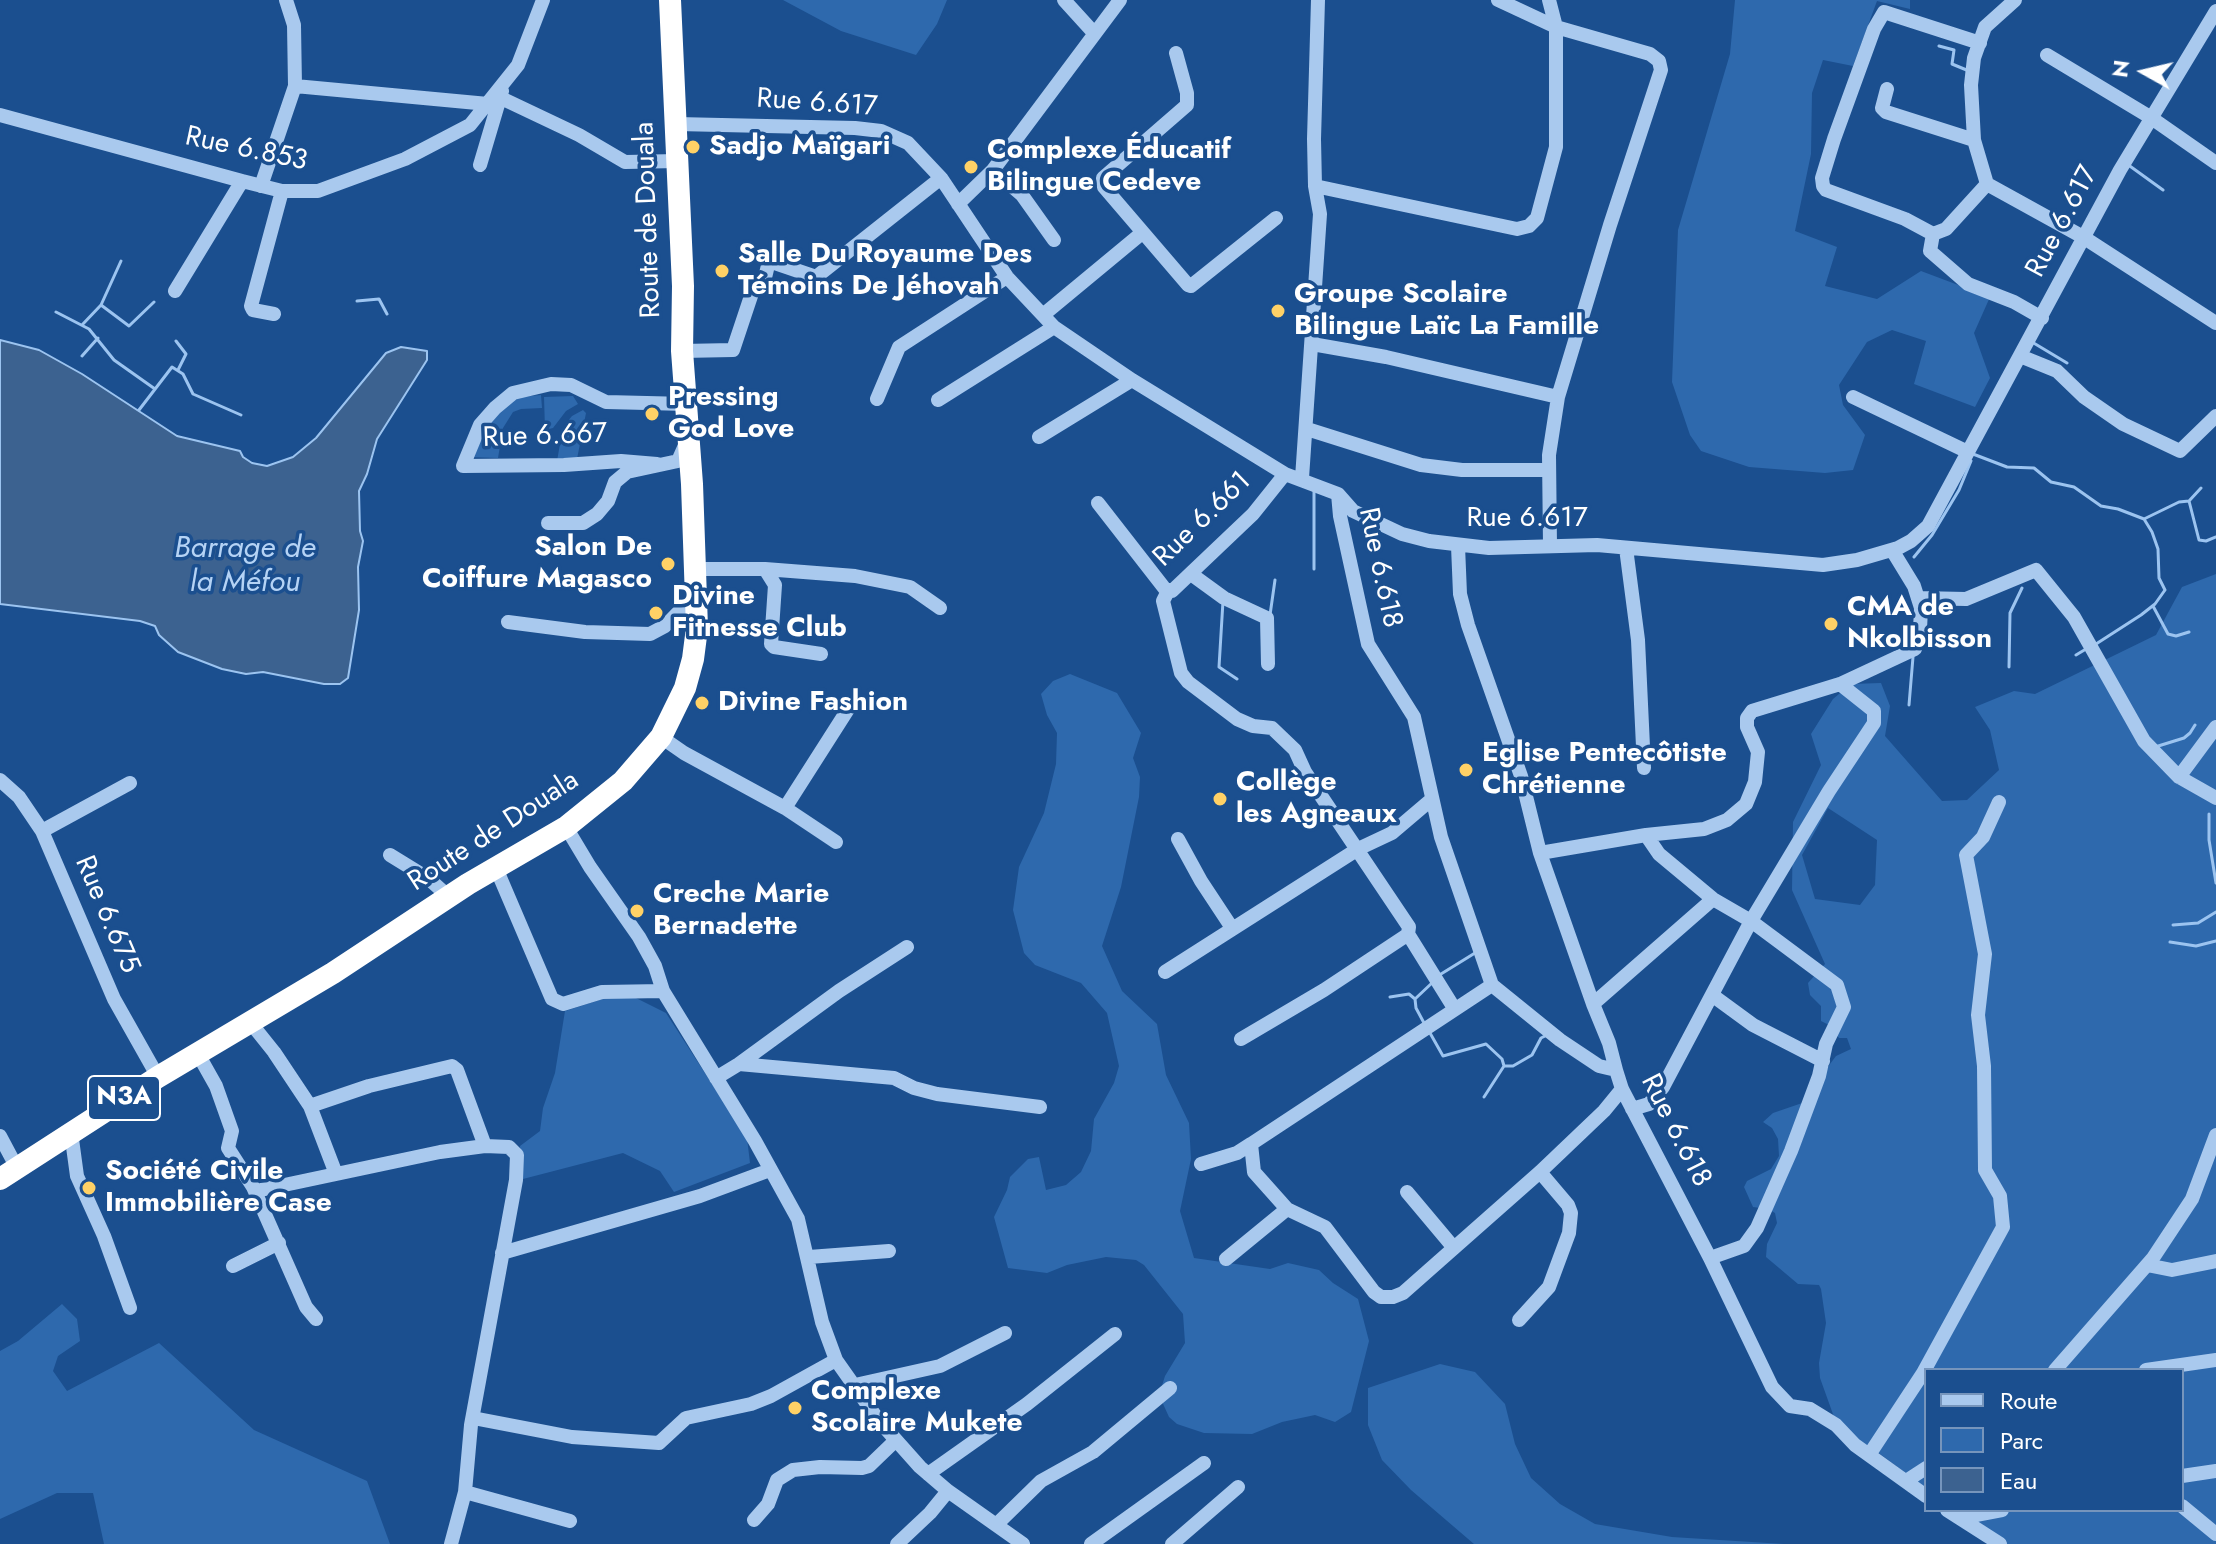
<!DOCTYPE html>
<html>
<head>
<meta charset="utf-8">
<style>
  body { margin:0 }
  #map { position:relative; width:2216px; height:1544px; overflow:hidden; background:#1b4f8f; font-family:Jost,sans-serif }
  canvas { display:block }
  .legend { position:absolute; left:1924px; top:1368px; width:260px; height:144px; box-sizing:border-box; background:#1b4f8f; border:2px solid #7695bc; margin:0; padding:10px 14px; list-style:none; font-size:24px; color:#fff }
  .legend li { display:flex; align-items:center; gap:16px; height:40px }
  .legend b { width:40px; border:2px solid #7695bc }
  .north { position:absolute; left:2104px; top:32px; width:80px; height:80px; -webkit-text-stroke:6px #1b4f8f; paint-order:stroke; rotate:278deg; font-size:22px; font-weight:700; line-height:32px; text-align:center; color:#fff }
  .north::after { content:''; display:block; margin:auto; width:28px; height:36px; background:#fff; clip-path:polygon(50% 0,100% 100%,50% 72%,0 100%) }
</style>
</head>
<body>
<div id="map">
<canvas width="2216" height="1544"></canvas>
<ul class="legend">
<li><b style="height:10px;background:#a9c9ee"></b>Route</li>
<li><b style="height:22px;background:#2e69ad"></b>Parc</li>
<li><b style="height:22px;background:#3c6290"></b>Eau</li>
</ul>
<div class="north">N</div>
</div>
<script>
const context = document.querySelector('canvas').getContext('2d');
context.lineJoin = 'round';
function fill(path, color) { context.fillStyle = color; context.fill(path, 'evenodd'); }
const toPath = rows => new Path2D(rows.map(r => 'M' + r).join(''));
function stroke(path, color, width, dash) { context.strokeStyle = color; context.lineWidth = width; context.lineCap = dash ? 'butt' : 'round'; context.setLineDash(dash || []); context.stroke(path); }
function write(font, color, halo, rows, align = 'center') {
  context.font = font + ' Jost,sans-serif'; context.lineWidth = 7; context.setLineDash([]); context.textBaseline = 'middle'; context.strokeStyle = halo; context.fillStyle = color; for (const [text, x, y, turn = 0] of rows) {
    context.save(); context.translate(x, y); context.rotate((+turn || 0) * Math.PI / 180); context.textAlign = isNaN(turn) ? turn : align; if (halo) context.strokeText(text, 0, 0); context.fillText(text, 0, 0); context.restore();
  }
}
const green = toPath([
  [783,0,947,0,937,24,916,55,841,31],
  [1735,0,1910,0,1910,9,1877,1,1853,66,1823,60,1812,93,1811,154,1795,231,1837,247,1825,286,1877,299,1921,271,1990,297,1974,333,1990,378,1975,407,1914,384,1926,341,1892,330,1867,342,1839,385,1843,405,1865,435,1853,470,1825,473,1749,467,1701,451,1690,435,1672,382,1678,230,1730,54],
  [541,395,542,408,521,409,513,412,503,428,498,458,469,457,478,434,509,398],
  [573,396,578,404,566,411,553,428,545,430,544,397],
  [583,410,586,413,577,459,557,461,563,427,572,416],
  [2216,574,2216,1544,2004,1544,1956,1510,2182,1510,2182,1370,1926,1370,1926,1488,1872,1448,1864,1446,1834,1417,1820,1378,1819,1363,1826,1323,1821,1289,1819,1285,1798,1284,1766,1257,1767,1244,1777,1223,1775,1213,1768,1209,1753,1207,1744,1187,1747,1181,1771,1169,1779,1156,1778,1139,1772,1128,1763,1122,1773,1113,1808,1101,1830,1064,1836,1056,1851,1049,1847,1038,1839,1038,1829,1025,1821,1021,1821,1006,1810,995,1808,983,1825,964,1792,890,1793,822,1821,765,1811,734,1833,699,1851,684,1881,683,1890,706,1885,736,1942,801,1967,800,1999,770,1990,730,1975,707,2014,691,2035,694,2156,635,2182,587],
  [1828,808,1877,840,1875,885,1860,905,1815,899,1802,855],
  [1070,674,1117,693,1141,733,1133,758,1140,777,1139,797,1121,887,1102,946,1122,991,1157,1024,1166,1075,1189,1123,1191,1159,1180,1211,1194,1258,1270,1269,1288,1263,1319,1270,1333,1283,1358,1299,1369,1341,1351,1412,1335,1422,1315,1415,1282,1422,1252,1434,1204,1433,1177,1424,1169,1417,1159,1395,1165,1376,1185,1343,1183,1314,1144,1265,1136,1260,1106,1257,1067,1265,1047,1273,1008,1268,994,1217,1007,1190,1010,1177,1028,1159,1039,1157,1046,1190,1066,1185,1081,1172,1091,1151,1094,1119,1114,1083,1119,1066,1107,1013,1081,983,1035,965,1024,953,1013,910,1019,867,1044,813,1056,764,1057,733,1047,715,1041,694,1053,681],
  [634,997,666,1013,747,1138,750,1163,674,1192,660,1171,623,1153,523,1179,520,1146,540,1131,543,1108,555,1073,565,1011,603,999],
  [62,1304,77,1319,80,1341,58,1356,53,1371,67,1391,159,1343,254,1430,367,1481,390,1544,104,1544,93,1493,57,1493,0,1519,0,1351,18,1341],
  [1440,1364,1475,1372,1505,1404,1515,1444,1531,1478,1560,1504,1595,1524,1672,1537,1784,1544,1474,1544,1411,1490,1382,1460,1368,1425,1368,1388]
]);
const water = toPath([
  [0,340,39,350,82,374,177,436,240,451,243,457,252,463,267,466,293,457,316,438,386,353,401,347,427,351,427,360,377,439,367,474,359,491,360,531,363,541,358,567,359,610,348,678,340,684,324,684,263,672,246,674,222,669,178,652,159,635,155,626,140,621,0,604,0,340]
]);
const stream = toPath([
  [1939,46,1954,50,1952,64,1969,71],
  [2127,164,2163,190],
  [357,301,379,299,387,314],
  [101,305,129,326,154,302],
  [56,312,89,329,114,360,155,389],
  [82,325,101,305,121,261],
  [176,341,186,354,178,370],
  [2032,342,2067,363],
  [82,356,98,338],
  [139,410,172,367,183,374,193,394,241,415],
  [1973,454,2007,467,2034,468,2051,482,2074,487,2101,506,2118,509,2144,519,2152,532,2158,549,2159,578,2165,590,2155,604,2141,615,2096,644],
  [2189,501,2199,540,2206,541,2216,537],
  [2144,519,2179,502,2189,501,2201,488],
  [1914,557,1932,535,1959,490,1971,461],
  [1314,569,1314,490],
  [1223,601,1219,667,1237,679],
  [2153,606,2168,634,2176,636,2189,632],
  [1270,615,1275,580],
  [2076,655,2086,649],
  [2009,667,2010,613,2022,588],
  [1909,705,1913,657],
  [2155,747,2184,738,2190,733,2195,725],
  [2209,814,2209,840,2216,883],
  [2173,925,2198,923,2216,912],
  [2170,942,2196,946,2216,941],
  [1441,974,1475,953],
  [1390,997,1409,994,1415,999],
  [1415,999,1416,1008,1424,1023],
  [1415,999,1433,982],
  [1430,1033,1443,1056,1486,1044,1502,1059,1504,1066],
  [1484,1097,1504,1066,1513,1066,1532,1055,1541,1038,1547,1035]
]);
const minor = toPath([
  [1064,0,1094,33],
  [1498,0,1556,27,1650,54,1659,61,1661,70,1610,225,1558,397,1549,455,1550,546],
  [2015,0,1985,27,1974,58,1971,85,1974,140,1987,184,2083,237,2216,323],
  [1980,43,1884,12,1874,29,1834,139,1822,178,1823,186,1826,190,1905,219,1933,234,1930,251,1968,284,2014,302,2042,318],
  [1176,53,1187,93,1187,105,1103,178,1104,187,1188,285,1191,286,1276,218],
  [2047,55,2150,117,2216,163],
  [295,86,488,104],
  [1887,89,1882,108,1886,112,1974,140],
  [501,98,579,135,625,162,678,161],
  [0,115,242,181,282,191,318,191,405,159,470,125,518,65,543,0],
  [677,124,855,128,881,131,908,143,941,178,1007,277,1054,327,1132,380,1285,474,1338,494,1353,511,1402,534,1429,541,1489,548,1597,545,1823,565,1857,560,1898,548,1911,541,1928,526,2120,170,2216,11],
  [480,165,502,91],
  [993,170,1022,195,1054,240],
  [261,186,295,86,294,25,286,0],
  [1315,186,1517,229,1529,226,1537,218,1556,147,1556,27,1549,0],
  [958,204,993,170,1120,0],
  [1933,234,1946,229,1987,184],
  [175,291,242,181],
  [274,314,253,310,251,306,282,191],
  [1043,315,1142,233],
  [1312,344,1386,357,1558,397],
  [682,351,733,350,754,287,764,282,769,261,816,277,941,178],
  [2020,356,2057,371,2084,397,2123,424,2180,451,2216,416],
  [1853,397,1968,452],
  [877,399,899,347,1007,277],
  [938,400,1054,327],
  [1307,429,1421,465,1462,470,1549,470],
  [1039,437,1132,380],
  [657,464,621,461,564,465,463,466,480,425,495,408,513,393,551,384,571,385,606,402,687,404],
  [1302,478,1320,214,1315,186,1314,139,1318,0],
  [1338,494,1340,516,1368,644,1414,717,1441,837,1492,985,1560,1040,1599,1066,1616,1070,1622,1089,1710,1258,1772,1387,1790,1406,1810,1409,1836,1425,1855,1445,1926,1496],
  [1098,503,1165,589,1172,591,1253,514,1285,474],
  [548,523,583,523,597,514,608,501,615,482,627,472,678,461,686,443],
  [1458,546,1460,594,1468,625,1521,776,1540,853,1593,1004,1609,1043,1616,1070],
  [1626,548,1638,640,1644,768],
  [695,569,765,569,855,576,910,587,940,608],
  [765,569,775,585,771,644,774,647,821,654],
  [1191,574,1224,598,1267,618,1268,664],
  [1168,591,1163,601,1181,673,1188,682,1237,719,1253,726,1272,728,1295,750,1305,772,1409,927,1408,934,1404,937,1324,990,1241,1039],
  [1918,598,1966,599,2036,570,2074,617,2144,741,2179,777,2216,798],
  [508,622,585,632,650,634,665,626,696,594],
  [661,737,684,753,785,808,836,842],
  [2179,777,2216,727],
  [0,780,19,797,42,831,114,999,158,1077],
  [785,808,852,703],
  [42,831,130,783],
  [1646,835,1659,854,1713,899,1751,921,1837,985,1844,1007,1826,1044,1819,1076,1791,1151,1757,1228,1744,1246,1710,1258],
  [1178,839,1201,881,1232,928],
  [1540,853,1646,835,1704,829,1727,820,1746,804,1755,782,1758,752,1747,727,1747,718,1752,711,1840,684,1915,649,1920,630,1921,608,1914,586,1892,550],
  [390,855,429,879,449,897],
  [496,868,552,999,563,1004,602,992,663,991,655,966,639,937,590,867,566,827],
  [1408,934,1454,1008],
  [1165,972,1358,849,1392,833,1432,799],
  [663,991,755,1141,798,1219,822,1322,836,1360,879,1421,920,1467,948,1491,1023,1544],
  [1712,995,1753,1025,1823,1061],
  [1593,1004,1713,899],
  [250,1022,274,1052,310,1106,336,1174],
  [198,1054,216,1086,232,1131,228,1148,253,1187,306,1307,316,1319],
  [739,1064,894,1078,914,1088,937,1094,1040,1107],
  [716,1078,739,1064,839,991,907,947],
  [310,1106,369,1086,452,1066,457,1070,485,1146],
  [1632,1109,1649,1104,1663,1087,1751,921,1829,791,1874,723,1874,711,1840,684],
  [71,1132,77,1176,104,1236,130,1308],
  [0,1136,17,1168],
  [1251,1144,1492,985],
  [1201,1164,1237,1153,1251,1144,1254,1172,1287,1209,1325,1227,1374,1292,1381,1297,1393,1297,1403,1293,1540,1172,1604,1111,1622,1089],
  [256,1191,440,1152,485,1146,509,1147,517,1155,516,1180,471,1425,465,1492,451,1544],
  [1407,1192,1454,1248],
  [502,1253,700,1196,770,1170],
  [809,1257,889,1251],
  [1226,1259,1287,1209],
  [2147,1265,2172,1270,2216,1261],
  [233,1266,279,1243],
  [1519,1320,1549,1287,1569,1233,1571,1213,1568,1205,1540,1172],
  [2055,1370,2153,1258,2192,1199,2216,1135],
  [2146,1370,2216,1360],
  [855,1385,940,1366,1005,1333],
  [473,1418,572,1437,659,1443,686,1418,751,1404,771,1396,836,1360],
  [1869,1455,1923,1373,2003,1227,2000,1196,1985,1170,1984,1066,1978,1015,1985,954,1966,855,1983,837,1999,802],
  [928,1474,1027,1404,1115,1334],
  [2182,1476,2216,1471],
  [1906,1481,1926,1468],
  [465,1492,570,1521],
  [2182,1506,2216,1534],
  [1947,1510,2000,1544],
  [1960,1518,2002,1510],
  [754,1520,768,1504,777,1480,793,1470,820,1467,862,1468,869,1466,896,1440],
  [996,1525,1041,1481,1093,1452,1170,1388],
  [897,1544,930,1513,948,1491],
  [1091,1544,1204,1463],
  [1172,1544,1238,1487]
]);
const highway = toPath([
  [0,1179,158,1077,333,973,468,884,566,827,623,781,661,737,685,688,693,659,697,628,692,484,682,351,683,286,670,0]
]);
const markers = [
  [693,147,8,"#ffd166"],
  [971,167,8,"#ffd166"],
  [722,271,8,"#ffd166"],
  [1278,311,8,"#ffd166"],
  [652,414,8,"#ffd166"],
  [668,564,8,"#ffd166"],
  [656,613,8,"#ffd166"],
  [1831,624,8,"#ffd166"],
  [702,703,8,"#ffd166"],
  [1466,770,8,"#ffd166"],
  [1220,799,8,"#ffd166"],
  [637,911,8,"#ffd166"],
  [89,1188,8,"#ffd166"],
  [795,1408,8,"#ffd166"]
];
const shields = [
  [124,1098,72]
];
const shieldNames = [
  ["N3A",124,1098]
];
const streetNames = [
  ["Rue 6.617",817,104,4],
  ["Rue 6.853",246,150,12],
  ["Route de Douala",649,220,-92],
  ["Rue 6.617",2063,222,-62],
  ["Rue 6.667",545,437,-2],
  ["Rue 6.617",1527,519],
  ["Rue 6.661",1203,520,-44],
  ["Rue 6.618",1379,568,78],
  ["Route de Douala",494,832,-33],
  ["Rue 6.675",106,915,67],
  ["Rue 6.618",1675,1131,63]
];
const poiNames = [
  ["Sadjo Maïgari",709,147],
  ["Complexe Éducatif",987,151],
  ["Bilingue Cedeve",987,183],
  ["Salle Du Royaume Des",738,255],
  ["Témoins De Jéhovah",738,287],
  ["Groupe Scolaire",1294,295],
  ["Bilingue Laïc La Famille",1294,327],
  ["Pressing",668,398],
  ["God Love",668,430],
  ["Salon De",652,548,"right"],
  ["Coiffure Magasco",652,580,"right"],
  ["Divine",672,597],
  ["Fitnesse Club",672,629],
  ["CMA de",1847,608],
  ["Nkolbisson",1847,640],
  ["Divine Fashion",718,703],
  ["Eglise Pentecôtiste",1482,754],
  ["Chrétienne",1482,786],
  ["Collège",1236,783],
  ["les Agneaux",1236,815],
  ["Creche Marie",653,895],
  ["Bernadette",653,927],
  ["Société Civile",105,1172],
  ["Immobilière Case",105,1204],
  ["Complexe",811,1392],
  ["Scolaire Mukete",811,1424]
];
const waterNames = [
  ["Barrage de",245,550],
  ["la Méfou",245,584]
];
fill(green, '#2e69ad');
fill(water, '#3c6290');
stroke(water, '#9cc4f0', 2);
stroke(stream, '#9cc4f0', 3);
stroke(minor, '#a9c9ee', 14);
stroke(highway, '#fff', 22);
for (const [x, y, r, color] of markers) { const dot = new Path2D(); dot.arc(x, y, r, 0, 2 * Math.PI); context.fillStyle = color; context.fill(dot); stroke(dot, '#1b4f8f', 3); }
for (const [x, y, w] of shields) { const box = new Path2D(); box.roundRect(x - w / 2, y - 22, w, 44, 6); context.fillStyle = '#1b4f8f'; context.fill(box); stroke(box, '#fff', 2); }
write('bold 26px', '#fff', null, shieldNames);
write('28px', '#fff', '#1b4f8f', streetNames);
write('bold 28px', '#fff', '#1b4f8f', poiNames, 'left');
write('italic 30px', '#b5d3f5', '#1b4f8f', waterNames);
</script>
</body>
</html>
